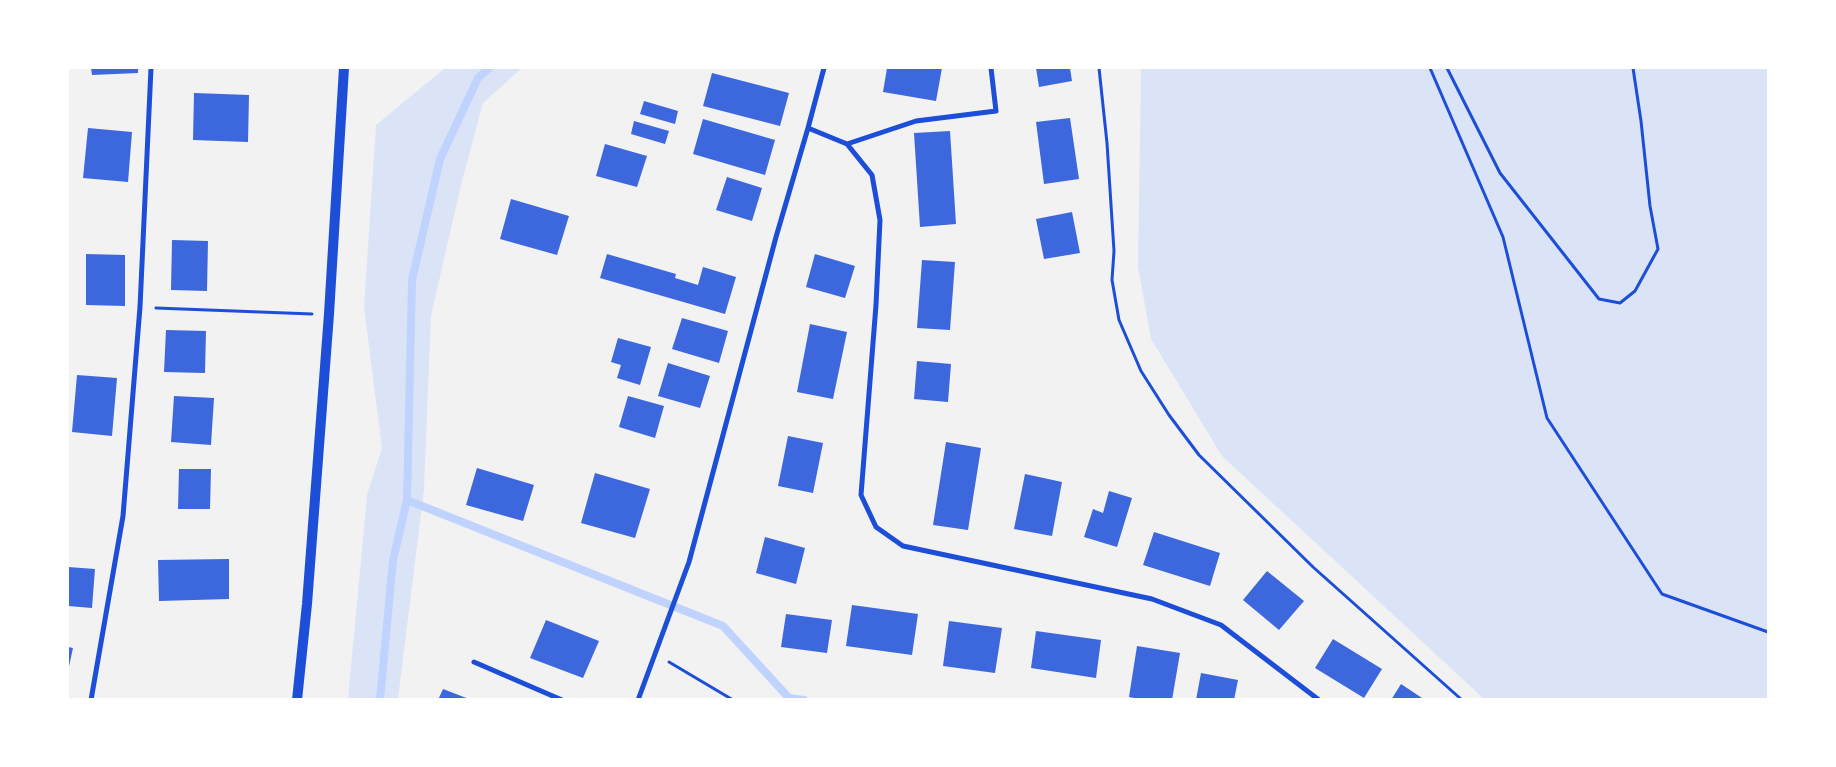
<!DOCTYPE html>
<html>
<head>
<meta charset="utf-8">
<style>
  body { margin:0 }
  #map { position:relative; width:1836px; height:767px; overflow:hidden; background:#f2f2f2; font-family:Ubuntu,sans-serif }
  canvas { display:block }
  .frame { position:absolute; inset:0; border:69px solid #fff; pointer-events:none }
</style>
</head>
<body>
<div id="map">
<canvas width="1836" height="767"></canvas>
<div class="frame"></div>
</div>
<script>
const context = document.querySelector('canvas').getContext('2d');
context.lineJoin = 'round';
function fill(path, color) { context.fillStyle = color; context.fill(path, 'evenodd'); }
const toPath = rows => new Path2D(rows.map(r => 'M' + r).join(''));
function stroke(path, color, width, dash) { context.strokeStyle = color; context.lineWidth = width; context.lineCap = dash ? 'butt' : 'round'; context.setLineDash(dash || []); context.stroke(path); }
const green = toPath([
  [445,68,522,68,483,103,461,185,431,316,424,489,398,699,348,699,367,495,382,448,364,307,376,125],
  [1141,68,1768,68,1768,699,1484,699,1222,456,1151,339,1138,267]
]);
const stream = toPath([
  [407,500,723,626,789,698,804,700],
  [380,700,393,560,407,500,412,280,440,159,478,78,489,68]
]);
const building = toPath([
  [91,68,138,68,138,73,92,75],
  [887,68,942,68,936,101,883,92],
  [1036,68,1070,68,1072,81,1039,87],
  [712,73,789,93,780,126,703,106],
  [194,93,249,95,248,142,193,140],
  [644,101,678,111,675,124,640,114],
  [1070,118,1079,179,1044,184,1036,122],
  [703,119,775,140,765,175,693,154],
  [634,121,669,131,665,144,631,134],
  [88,128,132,132,128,182,83,178],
  [950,131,956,224,920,227,914,133],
  [605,144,647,156,637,187,596,176],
  [727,177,762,188,752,221,716,210],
  [511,199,569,216,557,255,500,239],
  [1072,212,1080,253,1044,259,1036,219],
  [172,240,208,241,207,291,171,290],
  [86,254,125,255,125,306,86,305],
  [607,254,676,274,675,278,698,285,703,267,736,277,725,314,600,278],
  [815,254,855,266,845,298,806,287],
  [922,260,955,262,950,330,917,328],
  [682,318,728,331,719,363,672,349],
  [810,324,847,332,833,399,797,392],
  [166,330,206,331,205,373,164,372],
  [618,338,651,347,640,385,617,378,621,365,611,362],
  [917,361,951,364,948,402,914,399],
  [668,363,710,376,700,408,658,396],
  [77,375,117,378,112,436,72,432],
  [174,396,214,398,211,445,171,442],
  [628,396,664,406,655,438,619,427],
  [788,436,823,443,813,493,778,486],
  [946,442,981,448,968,530,933,525],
  [477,468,534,485,523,521,466,505],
  [179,469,211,469,210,509,178,509],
  [595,473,650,489,635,538,581,523],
  [1025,474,1062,482,1052,536,1014,529],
  [1109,491,1132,498,1117,547,1084,537,1093,509,1103,513],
  [1154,532,1220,553,1210,586,1143,565],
  [765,537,805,548,796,584,756,573],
  [229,559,229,599,159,601,158,560],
  [68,567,95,569,92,608,68,606],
  [1267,571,1304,601,1279,630,1243,600],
  [852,605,918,614,912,655,846,646],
  [786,614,832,620,827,653,781,647],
  [546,620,599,641,583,678,530,658],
  [949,621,1002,628,995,673,943,666],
  [1036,631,1101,640,1096,678,1031,668],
  [1333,639,1382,669,1364,698,1315,668],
  [1137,646,1180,653,1172,700,1145,700,1129,697],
  [68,647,73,648,68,671],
  [1201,673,1238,680,1234,700,1196,700],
  [1401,684,1425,700,1391,700],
  [443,689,469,699,469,700,438,700]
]);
const path = toPath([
  [1099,68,1107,143,1114,251,1112,280,1119,320,1141,371,1169,415,1199,455,1313,567,1462,700],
  [1430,68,1503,237,1547,418,1662,594,1768,632],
  [1447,68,1500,173,1599,299,1620,303,1635,291,1658,249,1650,206,1641,121,1633,68],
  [156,308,312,314],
  [669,662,733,700]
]);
const minor = toPath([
  [808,128,847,144,872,175,880,220,876,305,861,495,876,527,903,546,1152,599,1221,625,1319,700],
  [847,144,916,121,996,111,991,68],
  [474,662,562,700],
  [91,700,123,516,140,307,151,68],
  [638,700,689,562,776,237,808,128,824,68]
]);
const secondary = toPath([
  [297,700,307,604,329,314,344,68]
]);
fill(green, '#dbe4f7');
stroke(stream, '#bfd3fe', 8);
fill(building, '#3d67dc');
stroke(path, '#1d4ed8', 3);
stroke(minor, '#1d4ed8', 5);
stroke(secondary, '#1d4ed8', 10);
</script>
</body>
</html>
